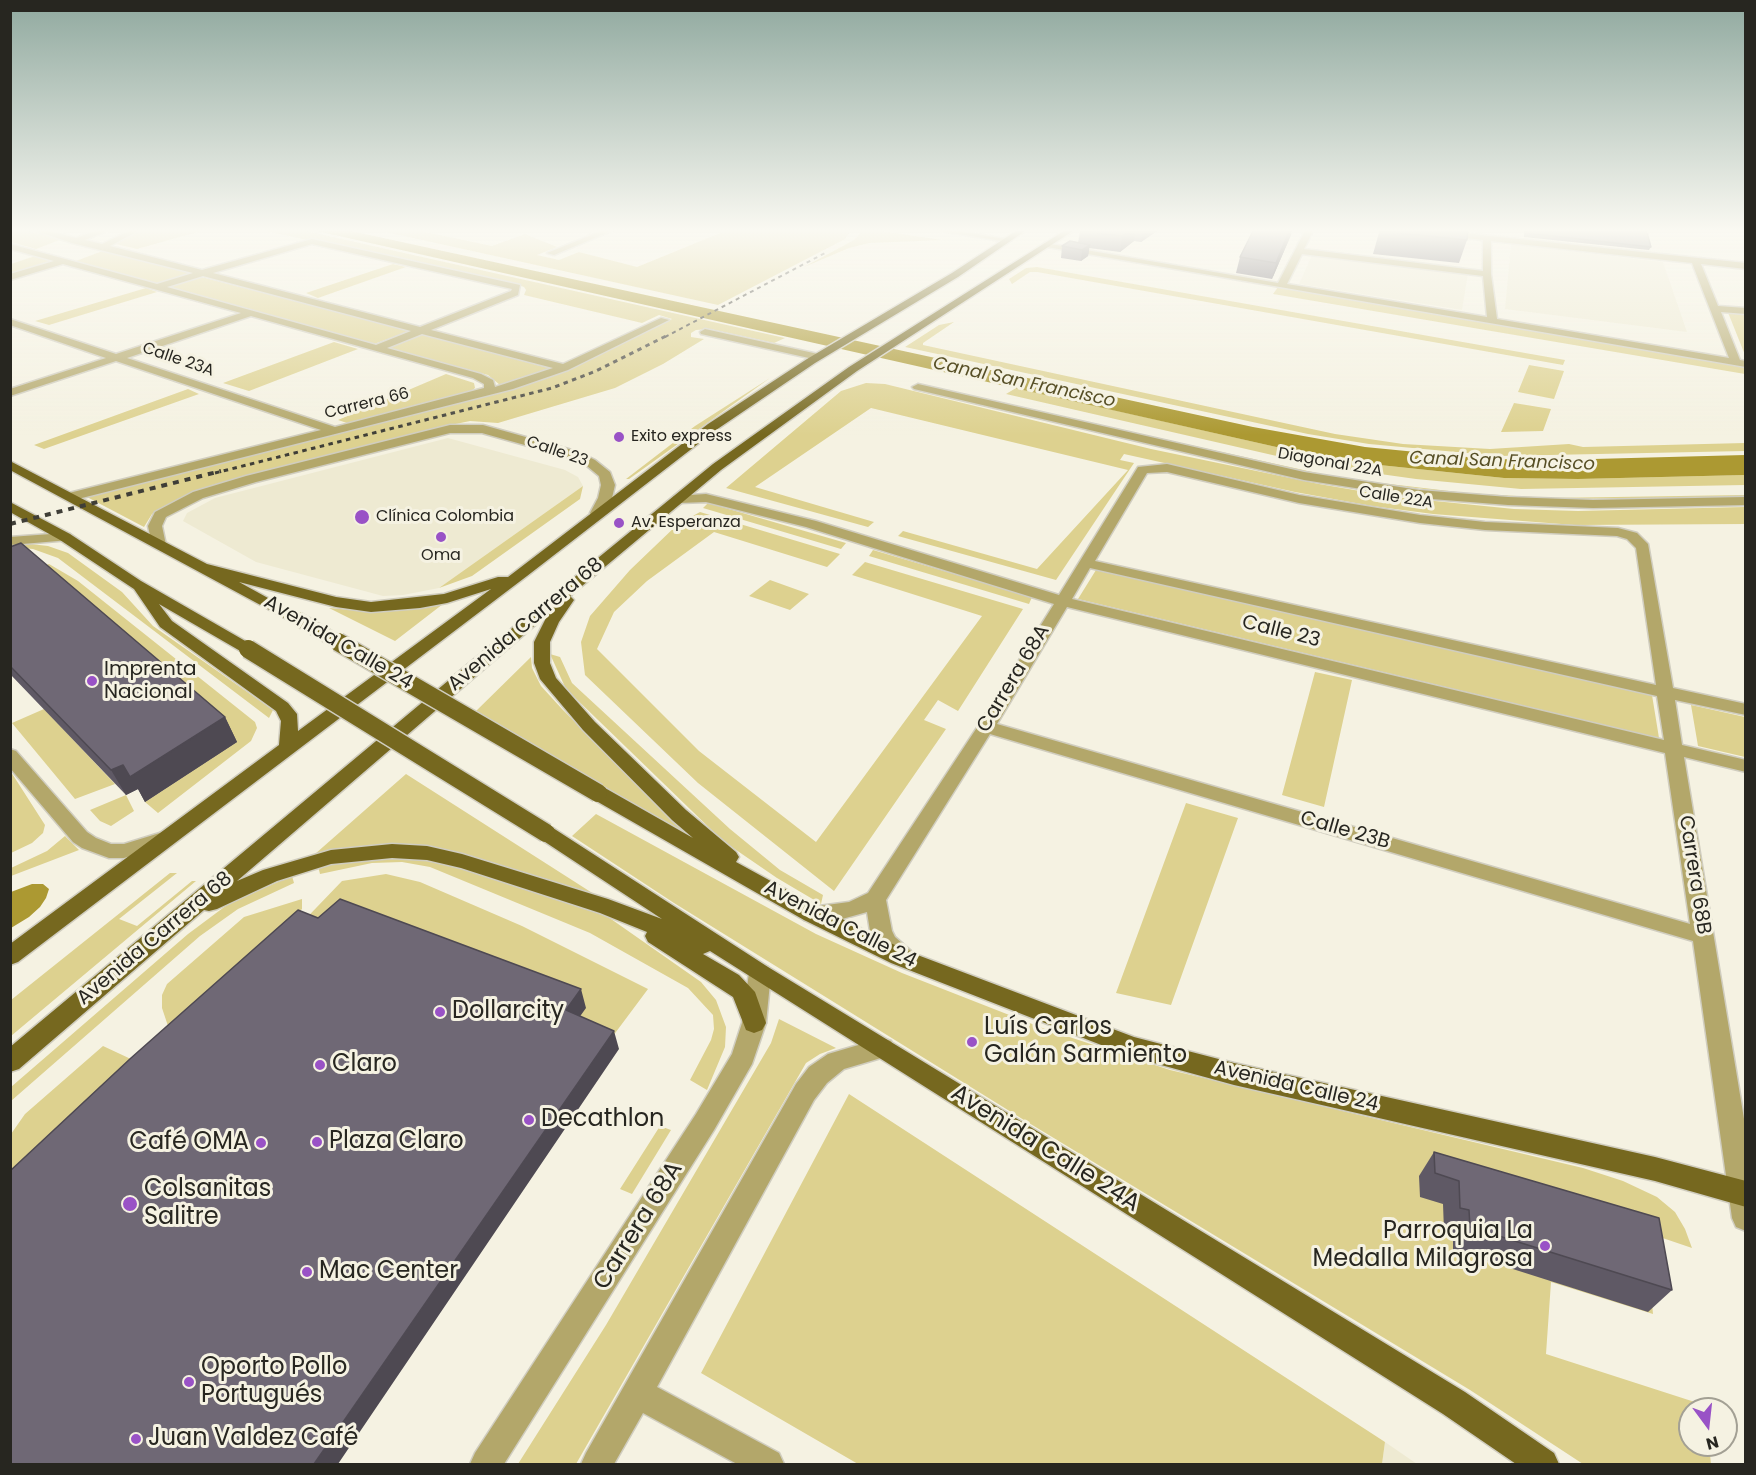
<!DOCTYPE html>
<html>
<head>
<meta charset="utf-8">
<style>
  body { margin:0 }
  #map { position:relative; width:1756px; height:1475px; overflow:hidden; background:#f5f2e2; font-family:Poppins,sans-serif }
  canvas { display:block }
  .frame { position:absolute; inset:0; border:12px solid #272620; pointer-events:none }
  .north { position:absolute; left:1678px; top:1397px; width:60px; height:60px; box-sizing:border-box; background:#f5f2e2; border:2px solid #a3a094; border-radius:50%; rotate:165deg; font-size:16px; font-weight:700; line-height:24px; text-align:center; color:#272620 }
  .north::after { content:''; display:block; margin:auto; width:21px; height:27px; background:#9952c6; clip-path:polygon(50% 0,100% 100%,50% 72%,0 100%) }
</style>
</head>
<body>
<div id="map">
<canvas width="1756" height="1475"></canvas>
<div class="frame"></div>
<div class="north">N</div>
</div>
<script>
const context = document.querySelector('canvas').getContext('2d');
context.lineJoin = 'round';
function fill(path, color) { context.fillStyle = color; context.fill(path, 'evenodd'); }
const toPath = rows => new Path2D(rows.map(r => 'M' + r).join(''));
function stroke(path, color, width, dash) { context.strokeStyle = color; context.lineWidth = width; context.lineCap = dash ? 'butt' : 'round'; context.setLineDash(dash || []); context.stroke(path); }
function write(font, color, halo, rows, align = 'center') {
  context.font = font + ' Poppins,sans-serif'; context.lineWidth = 6; context.setLineDash([]); context.textBaseline = 'middle'; context.strokeStyle = halo; context.fillStyle = color; for (const [text, x, y, turn = 0] of rows) {
    context.save(); context.translate(x, y); context.rotate((+turn || 0) * Math.PI / 180); context.textAlign = isNaN(turn) ? turn : align; if (halo) context.strokeText(text, 0, 0); context.fillText(text, 0, 0); context.restore();
  }
}
const built = toPath([
  [1511,244,1663,262,1687,332,1505,309],
  [1312,255,1468,274,1462,310,1299,284],
  [448,438,565,470,578,477,583,486,439,588,403,595,383,596,256,562,183,521,187,513,215,498],
  [1385,1442,1417,1464,1382,1464]
]);
const green = toPath([
  [10,229,20,229,62,239,36,249,11,242],
  [143,229,208,229,137,249,116,244],
  [256,229,297,229,785,338,774,343,710,329,696,330,691,333,691,337,704,339,663,364,615,388,498,423,470,421,446,426,265,471,188,495,152,514,144,527,87,497,512,389,567,370,672,319,659,315,642,323,524,295,526,290,524,287,515,284],
  [372,229,411,229,492,246,525,234,557,247,537,255,559,260,579,252,637,267,730,229,847,229,850,232,845,239,718,305],
  [860,229,868,229,942,240,869,243,849,248,804,267,854,240,860,234],
  [105,250,193,273,158,284,76,261],
  [35,256,56,261,11,274,11,264],
  [393,264,406,267,318,298,306,293],
  [1037,267,1565,360,1563,365,1037,272,1030,272,1012,284,1009,279,1026,268],
  [198,276,410,331,374,344,167,286],
  [1278,287,1745,366,1745,374,1273,294],
  [146,288,157,292,49,325,35,321],
  [1727,310,1745,312,1745,355],
  [954,322,923,343,923,345,1335,434,1403,444,1490,449,1569,444,1583,447,1745,443,1745,451,1500,456,1369,444,1308,434,905,347,939,325],
  [422,333,541,366,553,369,500,385,488,375,386,347],
  [334,342,358,349,249,391,223,383],
  [1529,365,1564,371,1554,399,1518,392],
  [446,374,474,383,475,388,469,393,350,424,338,420],
  [770,378,629,479,626,479,695,426],
  [866,383,885,384,1151,449,1319,484,1395,497,1514,509,1578,511,1745,507,1746,524,1574,525,1433,514,1372,506,1295,492,1124,454,1120,460,1134,463,1056,580,898,536,903,531,1037,569,1128,470,871,408,755,487,874,522,868,527,726,488,841,391],
  [923,386,1326,475,1381,483,1466,493,1550,498,1745,495,1745,497,1552,499,1467,494,1382,484,1326,476],
  [1016,388,1303,453,1370,464,1504,478,1578,479,1745,475,1745,485,1521,489,1416,479,1316,465,1006,394],
  [188,389,199,394,44,449,34,445],
  [1514,403,1551,409,1543,431,1501,432],
  [583,486,580,499,472,576,439,588],
  [708,503,846,543,841,549,703,508],
  [700,512,840,554,827,567,714,532,647,581,614,612,597,649,699,751,816,842,982,616,852,575,865,562,1023,609,958,711,938,700,924,720,946,729,834,891,698,783,585,675,581,642,590,616,630,570,678,524],
  [22,543,48,546,68,553,122,592,153,626,273,710,269,718,58,558,33,549,22,548],
  [873,550,1032,597,1029,604,869,556],
  [49,564,78,581,255,722,257,728,251,741,158,813,145,802,236,742,37,568],
  [1096,570,1652,695,1659,738,1078,599],
  [770,580,809,594,790,610,749,596],
  [443,604,395,641,329,608,377,612],
  [550,654,560,657,572,683,730,829,780,870,823,895,821,904,777,878,723,841,566,689],
  [531,657,532,668,541,686,562,709,686,833,474,713],
  [1315,672,1352,680,1324,807,1282,795],
  [1691,705,1745,717,1745,757,1698,746],
  [44,709,115,784,75,799,12,723],
  [11,772,45,825,43,833,32,843,11,853],
  [406,774,597,896,379,847,315,854],
  [126,795,134,811,111,826,100,821,90,810],
  [1186,803,1238,818,1171,1005,1116,993],
  [596,814,816,934,902,973,1045,1029,1170,1070,1583,1168,1623,1181,1657,1197,1675,1212,1685,1229,1692,1248,1645,1232,1653,1314,1551,1282,1546,1354,1704,1405,1705,1409,1690,1409,1690,1445,1709,1445,1711,1464,1583,1464,1470,1390,1024,1120,674,903,572,836],
  [65,836,79,850,11,876,11,868,47,851],
  [373,856,437,860,601,912,701,982,716,1000,726,1027,725,1047,707,1090,690,1080,711,1040,714,1029,713,1015,688,988,590,933,430,867,402,862,372,863,320,874,318,866],
  [170,873,177,873,119,919,137,926,192,881,196,881,11,1036,11,1000],
  [386,874,420,882,522,926,648,989,607,1044,571,1029,216,1012,342,881],
  [292,876,294,883,238,909,200,936,11,1101,11,1087,188,934,231,902],
  [302,899,302,909,172,1038,162,1008,162,995,167,984,244,917],
  [779,1019,836,1048,820,1054,806,1063,576,1464,518,1464,606,1325,771,1043],
  [103,1046,148,1067,11,1193,11,1134,25,1114],
  [849,1094,1385,1442,1382,1464,858,1464,701,1373],
  [660,1126,671,1130,632,1194,620,1189]
]);
const water = toPath([
  [308,229,342,229,1253,427,1365,447,1488,459,1555,460,1745,455,1745,475,1578,479,1504,478,1370,464,1303,453],
  [32,884,43,884,49,889,46,898,40,907,29,917,11,928,11,892]
]);
const minor = toPath([
  [30,229,42,229,76,238,101,229,111,229,85,240,102,244,133,229,142,229,110,246,202,270,312,239,520,285,518,295,431,330,563,364,661,318,669,320,568,370,513,389,70,501,63,497,65,494,321,430,116,361,10,396,10,389,106,358,10,325,10,319,116,354,241,313,63,264,10,280,10,274,54,261,10,249,10,244,157,284,193,273,72,243,30,229],
  [312,244,512,289,511,291,420,327,213,273,312,244],
  [203,276,411,331,376,345,167,287,203,276],
  [251,316,473,378,484,384,484,388,335,427,127,358,251,316],
  [422,334,553,368,495,387,493,380,481,374,387,348,422,334],
  [606,229,616,229,554,255,547,253,606,229],
  [930,229,948,229,1011,240,1007,242,930,229],
  [1306,229,1314,229,1304,249,1483,271,1483,240,1405,231,1401,229,1424,229,1746,263,1746,269,1701,264,1718,306,1746,308,1746,314,1721,312,1740,360,1746,361,1746,367,1041,246,1045,243,1278,283,1306,229],
  [1491,241,1692,263,1729,358,1497,319,1491,274,1491,241],
  [1302,254,1483,276,1487,317,1287,284,1302,254],
  [705,329,818,354,823,357,818,360,701,334,700,332,705,329],
  [918,384,1304,472,1419,490,1508,497,1593,500,1746,497,1746,505,1593,508,1508,505,1419,498,1304,480,914,389,912,387,918,384],
  [450,425,483,425,579,452,595,460,610,472,615,485,612,498,602,516,592,516,590,513,598,498,601,485,599,476,587,466,571,458,482,433,450,433,256,482,203,498,166,517,162,526,166,545,159,549,152,545,148,526,155,512,193,492,246,476,450,425],
  [1167,464,1299,495,1420,515,1485,522,1618,528,1637,533,1648,544,1673,688,1746,704,1746,715,1675,700,1682,745,1746,760,1746,772,1684,757,1746,1131,1746,1231,1736,1227,1732,1218,1693,941,990,734,886,900,892,931,895,937,911,951,914,957,911,963,903,966,895,963,879,949,870,931,867,912,835,921,812,922,804,920,801,914,804,908,849,902,868,893,978,726,1054,604,806,527,706,502,679,503,672,499,674,496,706,494,816,521,1059,595,1138,467,1167,464],
  [1167,472,1299,503,1420,523,1485,530,1617,536,1627,539,1636,548,1656,685,1095,561,1147,473,1167,472],
  [1090,568,1657,696,1664,740,1072,599,1090,568],
  [1067,607,1665,753,1690,924,997,724,1067,607],
  [65,533,70,534,72,537,70,540,10,545,10,537,65,533],
  [10,749,16,751,87,832,96,838,111,844,124,844,163,832,170,834,173,839,170,844,124,858,109,858,82,848,73,842,10,768,10,749],
  [760,964,768,967,771,973,766,1023,752,1064,714,1130,504,1464,470,1464,475,1453,696,1114,732,1054,742,1023,749,973,752,967,760,964],
  [882,1038,891,1041,894,1048,891,1055,844,1069,827,1083,814,1100,657,1387,779,1453,784,1464,737,1464,643,1413,614,1464,581,1464,586,1453,796,1084,809,1067,828,1054,882,1038]
]);
const major = toPath([
  [1019,229,1028,229,958,277,815,363,716,430,527,576,18,962,10,965,10,944,279,745,281,721,276,711,160,627,134,589,60,540,10,512,10,502,70,534,141,581,254,646,256,649,254,652,242,652,159,604,172,621,288,703,297,714,298,731,491,589,447,603,420,608,371,612,336,607,239,582,306,619,298,624,292,622,10,470,10,461,207,564,336,597,371,602,444,594,498,577,508,577,708,424,807,359,952,273,1019,229],
  [1067,229,1076,229,857,371,721,470,570,596,574,600,559,622,550,642,550,663,556,678,595,722,686,810,736,852,739,857,736,862,820,908,907,951,1134,1037,1234,1063,1655,1157,1746,1181,1746,1207,1655,1181,1234,1085,1132,1057,891,963,804,920,591,798,588,793,591,788,598,786,605,788,693,838,672,820,583,730,540,679,534,663,534,642,548,614,237,881,263,870,331,850,392,844,427,846,462,854,608,899,662,919,539,838,536,833,539,828,546,826,553,828,768,967,1465,1392,1554,1453,1559,1464,1516,1464,1443,1414,710,951,703,954,739,975,755,992,766,1023,762,1030,754,1033,746,1030,733,997,648,942,645,936,647,932,600,913,461,868,427,860,392,858,331,864,277,881,217,909,209,911,204,910,19,1069,10,1072,10,1047,467,665,713,464,849,367,1067,229]
]);
const railFar2 = toPath([
  [665,337,825,253]
]);
const railFar1 = toPath([
  [215,473,552,388,596,371,668,335]
]);
const rail = toPath([
  [10,524,221,471]
]);
const majorBridgeFar1 = toPath([
  [298,619,341,644]
]);
const majorBridge = toPath([
  [338,642,598,793],
  [248,649,546,833]
]);
const wall = toPath([
  [1083,229,1160,229,1141,242,1134,241,1120,252,1089,248,1088,256,1081,261,1061,258,1062,246,1078,243,1080,231],
  [1254,229,1292,229,1291,235,1272,279,1236,273,1240,257],
  [1380,229,1467,240,1459,263,1373,254],
  [1524,229,1646,229,1651,247,1649,250,1524,237],
  [10,547,225,717,237,742,145,802,138,789,126,795,10,674],
  [1434,1152,1672,1290,1648,1312,1453,1250,1453,1234,1444,1231,1443,1204,1420,1197,1419,1176]
]);
const shadedWall = toPath([
  [1132,229,1136,229,1134,241,1120,252,1122,236],
  [1143,229,1160,229,1141,242],
  [1290,229,1292,229,1291,235,1272,279,1276,263],
  [1090,245,1088,256,1081,261,1082,250],
  [225,717,237,742,145,802,138,789,126,795,111,770],
  [581,989,586,1008,571,1029,566,1010],
  [614,1031,619,1049,338,1464,314,1464]
]);
const building = toPath([
  [1083,229,1132,229,1122,236,1080,231,1083,229],
  [1254,229,1290,229,1276,263,1240,257,1254,229],
  [1380,229,1468,229,1467,240,1379,231,1380,229],
  [1526,229,1646,229,1651,247,1526,233,1526,229],
  [1070,241,1090,245,1082,250,1062,246,1070,241],
  [21,543,225,717,130,777,123,765,111,770,10,666,10,547,21,543],
  [340,899,581,989,566,1010,614,1031,314,1464,10,1464,10,1171,131,1058,298,910,318,918,340,899],
  [1434,1152,1659,1218,1672,1290,1470,1227,1469,1210,1460,1208,1459,1181,1435,1173,1434,1152]
]);
const markers = [
  [619,437,6,"#9952c6"],
  [362,517,8,"#9952c6"],
  [619,523,6,"#9952c6"],
  [441,537,6,"#9952c6"],
  [92,681,6,"#9952c6"],
  [440,1012,6,"#9952c6"],
  [972,1042,6,"#9952c6"],
  [320,1065,6,"#9952c6"],
  [529,1120,6,"#9952c6"],
  [317,1142,6,"#9952c6"],
  [261,1143,6,"#9952c6"],
  [130,1204,8,"#9952c6"],
  [1545,1246,6,"#9952c6"],
  [307,1272,6,"#9952c6"],
  [189,1382,6,"#9952c6"],
  [136,1439,6,"#9952c6"]
];
const farStreetnames = [
  ["Calle 23A",178,360,19],
  ["Carrera 66",367,404,-14],
  ["Calle 23",557,452,19],
  ["Diagonal 22A",1330,463,10],
  ["Calle 22A",1396,498,9]
];
const farPoinames = [
  ["Exito express",631,437],
  ["Clínica Colombia",376,517],
  ["Av. Esperanza",631,523],
  ["Oma",441,556,"center"]
];
const farWaternames = [
  ["Canal San Francisco",1024,383,12],
  ["Canal San Francisco",1502,462,2]
];
const streetNames = [
  ["Avenida Carrera 68",526,625,-40],
  ["Calle 23",1281,632,14],
  ["Avenida Calle 24",338,643,30],
  ["Carrera 68A",1014,679,-59],
  ["Calle 23B",1345,831,16],
  ["Carrera 68B",1694,875,81],
  ["Avenida Calle 24",840,925,27],
  ["Avenida Carrera 68",155,939,-40],
  ["Avenida Calle 24",1296,1087,13]
];
const poiNames = [
  ["Imprenta",104,670],
  ["Nacional",104,693]
];
const nearPoinames = [
  ["Dollarcity",452,1012],
  ["Luís Carlos",984,1028],
  ["Galán Sarmiento",984,1056],
  ["Claro",332,1065],
  ["Decathlon",541,1120],
  ["Plaza Claro",329,1142],
  ["Café OMA",249,1143,"right"],
  ["Colsanitas",144,1190],
  ["Salitre",144,1218],
  ["Parroquia La",1533,1232,"right"],
  ["Medalla Milagrosa",1533,1260,"right"],
  ["Mac Center",319,1272],
  ["Oporto Pollo",201,1368],
  ["Portugués",201,1396],
  ["Juan Valdez Café",148,1439]
];
const nearStreetnames = [
  ["Avenida Calle 24A",1045,1149,32],
  ["Carrera 68A",639,1226,-58]
];
fill(built, '#eeead2');
fill(green, '#ddd18f');
fill(water, '#ac9932');
stroke(minor, '#d0cdbf', 3);
stroke(major, '#d0cdbf', 3);
fill(minor, '#b3a76a');
fill(major, '#76681f');
stroke(railFar2, '#3f3e37', 2, [4, 4]);
stroke(railFar1, '#3f3e37', 3, [4.5, 4.5]);
stroke(rail, '#3f3e37', 4, [6, 6]);
stroke(majorBridgeFar1, '#d0cdbf', 16, []);
stroke(majorBridge, '#d0cdbf', 21, []);
stroke(majorBridgeFar1, '#76681f', 14);
stroke(majorBridge, '#76681f', 18);
fill(wall, '#5f5965');
fill(shadedWall, '#4e4952');
fill(building, '#6f6875');
stroke(building, '#4e4952', 1.5);
const sky = context.createLinearGradient(0, 0, 0, 435);
sky.addColorStop(0, '#90a99f');
sky.addColorStop(0.53, '#faf9f2');
sky.addColorStop(1, '#faf9f200');
context.fillStyle = sky;
context.fillRect(0, 0, 1756, 435);
for (const [x, y, r, color] of markers) { const dot = new Path2D(); dot.arc(x, y, r, 0, 2 * Math.PI); context.fillStyle = color; context.fill(dot); stroke(dot, '#f5f2e2', 2); }
write('16px', '#272620', '#f5f2e2', farStreetnames);
write('16px', '#272620', '#f5f2e2', farPoinames, 'left');
write('italic 18px', '#574f26', '#f5f2e2', farWaternames);
write('20px', '#272620', '#f5f2e2', streetNames);
write('20px', '#272620', '#f5f2e2', poiNames, 'left');
write('24px', '#272620', '#f5f2e2', nearPoinames, 'left');
write('24px', '#272620', '#f5f2e2', nearStreetnames);
</script>
</body>
</html>
